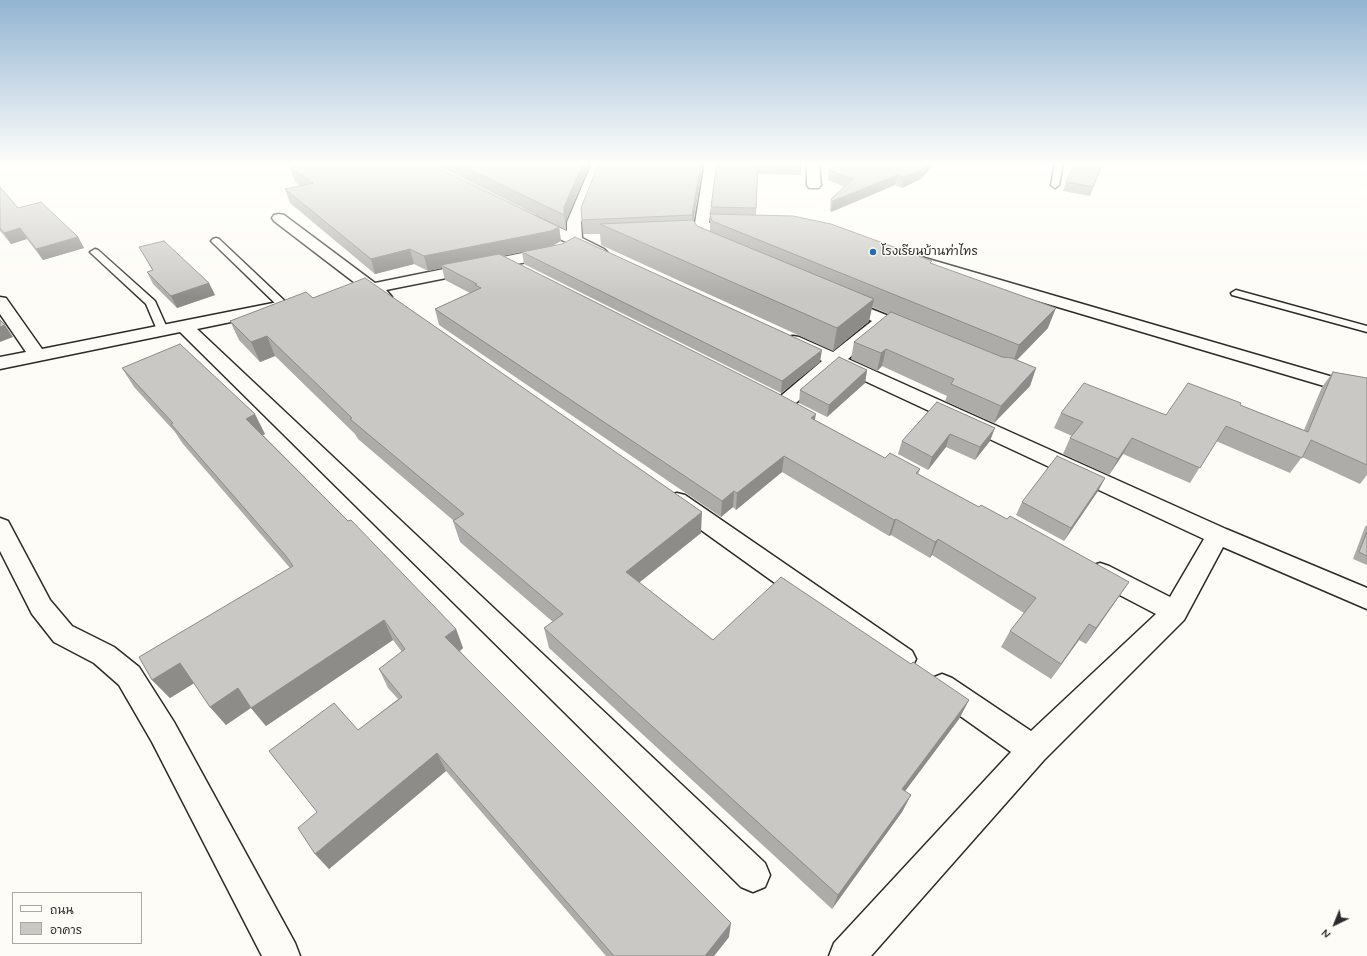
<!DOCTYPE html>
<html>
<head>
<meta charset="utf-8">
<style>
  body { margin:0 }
  #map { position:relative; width:1367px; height:956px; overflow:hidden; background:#fdfcf7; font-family:Mynerve,"Playpen Sans Thai",sans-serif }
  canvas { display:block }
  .legend { position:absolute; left:12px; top:892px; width:130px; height:52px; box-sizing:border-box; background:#fdfcf7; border:1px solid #a9a8a5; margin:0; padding:5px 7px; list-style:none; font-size:12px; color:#2b2b2b }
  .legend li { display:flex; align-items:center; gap:8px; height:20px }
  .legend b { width:20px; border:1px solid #a9a8a5 }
  .north { position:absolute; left:1315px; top:904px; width:40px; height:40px; -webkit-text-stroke:3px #fdfcf7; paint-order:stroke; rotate:223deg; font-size:11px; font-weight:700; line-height:16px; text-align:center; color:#2b2b2b }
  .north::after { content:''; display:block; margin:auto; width:14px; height:18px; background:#2b2b2b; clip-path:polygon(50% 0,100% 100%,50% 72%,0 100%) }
</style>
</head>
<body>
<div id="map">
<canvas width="1367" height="956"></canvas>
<ul class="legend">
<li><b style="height:5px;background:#fdfcf7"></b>ถนน</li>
<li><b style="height:11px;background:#c9c8c4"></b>อาคาร</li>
</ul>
<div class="north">N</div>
</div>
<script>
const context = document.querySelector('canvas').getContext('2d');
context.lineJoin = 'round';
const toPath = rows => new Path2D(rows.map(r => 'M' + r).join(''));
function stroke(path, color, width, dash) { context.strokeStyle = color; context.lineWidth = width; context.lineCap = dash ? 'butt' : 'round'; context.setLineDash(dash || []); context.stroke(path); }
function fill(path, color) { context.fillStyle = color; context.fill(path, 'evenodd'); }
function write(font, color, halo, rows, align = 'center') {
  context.font = font + ' Mynerve,"Playpen Sans Thai",sans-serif'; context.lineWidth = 3; context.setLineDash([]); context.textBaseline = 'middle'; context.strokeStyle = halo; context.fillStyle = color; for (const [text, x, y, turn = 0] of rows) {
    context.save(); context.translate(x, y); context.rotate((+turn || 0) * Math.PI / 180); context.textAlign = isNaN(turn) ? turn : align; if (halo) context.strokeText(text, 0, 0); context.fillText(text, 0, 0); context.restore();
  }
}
const lane = toPath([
  [1055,163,1063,163,1059,185,1055,188,1051,185,1055,163],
  [216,238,219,239,288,304,289,306,288,308,280,308,213,243,211,241,213,239,216,238],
  [95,249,98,250,155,301,168,330,166,332,158,332,146,304,92,254,90,252,95,249],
  [1236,290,1367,326,1367,332,1232,295,1231,293,1236,290]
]);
const street = toPath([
  [592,163,604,163,581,222,582,238,604,249,607,252,604,255,599,257,570,244,527,223,525,220,527,217,532,216,537,217,567,231,567,222,592,163],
  [705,163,717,163,709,223,740,223,745,224,747,227,745,230,740,231,708,231,709,241,707,244,702,245,697,244,693,235,705,163],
  [807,163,819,163,821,185,819,188,809,188,807,185,807,163],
  [279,214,284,215,375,283,552,247,557,249,560,252,557,255,552,257,386,290,392,297,390,301,384,302,378,301,369,294,364,295,358,293,356,290,359,286,274,221,272,218,274,215,279,214],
  [918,256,1333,377,1367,382,1367,394,1324,386,913,264,910,261,913,258,918,256],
  [0,297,6,298,42,349,283,301,289,302,291,306,289,310,197,329,765,863,770,875,765,887,753,892,741,887,180,332,0,369,0,357,26,352,0,314,0,297],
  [844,298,916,327,919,331,916,335,910,336,885,327,848,359,1226,529,1367,588,1367,609,1223,547,1184,620,1044,760,871,956,829,956,834,943,1011,752,932,696,928,687,932,678,942,674,952,678,1031,731,1156,614,1091,580,1088,573,1091,566,1100,563,1109,566,1170,597,1204,539,837,368,790,408,783,410,776,408,773,404,776,400,822,361,787,345,784,341,787,337,793,336,799,337,833,352,872,321,838,307,836,303,838,299,844,298],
  [677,493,685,495,912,651,916,659,912,667,902,671,892,667,669,507,666,501,669,495,677,493],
  [0,518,8,521,50,600,72,626,114,647,139,667,174,722,295,943,300,956,262,956,152,742,119,685,94,663,54,642,32,614,0,551,0,518]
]);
const wall = toPath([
  [432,163,590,163,566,221,566,230],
  [599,163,703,163,693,220,697,226,710,232,710,214,711,214,711,207,717,163,802,163,801,175,758,174,756,215,932,263,1048,328,1017,360,1036,368,1030,386,994,423,945,401,947,396,882,366,877,371,851,359,854,342,889,314,872,307,869,321,833,351,601,245,600,234,583,234,581,208],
  [845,163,935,163,921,179,902,188,895,185,831,212,830,210,831,199,845,187,828,180,829,170],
  [1103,163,1090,196,1063,191,1066,182],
  [290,168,559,227,561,241,552,246,503,256,815,420,885,458,920,469,918,475,979,507,1007,519,1129,582,1086,644,1079,640,1051,679,1001,647,1010,631,1024,613,932,555,930,558,891,535,889,536,782,472,736,510,733,507,721,517,439,325,435,309,470,293,445,280,442,268,428,271,414,264,375,274,290,203,285,189,301,186,295,182],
  [0,187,18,208,78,237,84,248,43,260,27,239,11,244,0,231],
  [562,244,820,362,781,393,524,264,522,252],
  [139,247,209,283,215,295,177,308,153,284,147,272,152,270],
  [313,298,701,533,639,583,713,640,911,664,969,700,959,719,905,791,911,795,902,812,832,909,549,648,544,628,553,622,460,542,453,521,454,521,358,439,355,434,275,356,260,362,239,340,230,321],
  [122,368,265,434,263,435,456,629,463,648,460,651,729,937,714,956,606,956,446,771,329,869,315,854,317,812,358,730,398,699,388,688,379,669,402,652,393,640,266,726,251,708,226,725,210,707,194,683,170,698,152,680,290,568,183,444,175,432,134,387],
  [867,370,865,383,827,417,799,403,800,390],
  [1333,372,1367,378,1367,475,1360,484,1302,457,1290,473,1216,441,1190,483,1123,454,1109,475,1063,454,1070,438,1072,436,1054,428,1061,413,1166,415,1240,405,1304,430,1322,387],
  [937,402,990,441,975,460,946,447,928,470,898,454,902,441],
  [1105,478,1098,491,1064,541,1016,515,1022,502],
  [1367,525,1367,565,1353,559,1365,527]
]);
const shadedWall = toPath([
  [583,163,590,163,566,221,566,230,564,215,564,207],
  [701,163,703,163,692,230,692,215],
  [928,163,935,163,921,179,902,188,904,177],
  [897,175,895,185,831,212,833,201],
  [559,227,561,241,552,246,446,267,441,265,442,268,428,271,424,256],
  [20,228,27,239,11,244,4,233],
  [78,237,84,248,43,260,36,249],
  [410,249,414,264,375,274,371,259],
  [209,283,215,295,177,308,171,296],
  [874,299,869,321,833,351,837,328],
  [1056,308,1048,328,1012,365,1019,345],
  [5,325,13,337,0,342,0,327],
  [267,336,275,356,260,362,251,342],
  [886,349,882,366,877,371,881,353],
  [822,350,820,362,781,393,782,381],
  [1036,368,1030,386,994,423,1001,406],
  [867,370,865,383,827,417,829,405],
  [255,414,265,434,256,439,246,419],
  [816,414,813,430,811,418],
  [995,428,990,441,975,460,980,447],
  [950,434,946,447,928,470,932,457],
  [1132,438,1123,454,1109,475,1118,459],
  [784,456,782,472,736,510,737,493],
  [1105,478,1098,491,1064,541,1071,528],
  [734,491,733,507,721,517,722,501],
  [702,512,701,533,627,592,626,572],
  [896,519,891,535,889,536,894,520],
  [938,539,932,555,930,558,935,542],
  [1129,582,1118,598,1086,644,1096,628],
  [384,620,393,640,266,726,251,708],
  [1089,624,1079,640,1051,679,1061,664],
  [456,629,463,648,453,656,445,637],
  [180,663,196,682,170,698,152,680],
  [238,688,252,707,226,725,210,707],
  [969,700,959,719,894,806,902,789],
  [437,753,446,771,329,869,315,854],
  [911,795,902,812,832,909,838,895],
  [731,923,729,937,714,956,705,956]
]);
const building = toPath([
  [306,163,428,163,559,227,551,231,424,256,410,249,371,259,285,189,314,183,290,168,306,163],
  [456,163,583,163,564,207,564,215,456,163],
  [599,163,701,163,692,215,582,220,581,208,599,163],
  [717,163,758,163,756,208,711,207,717,163],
  [845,163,928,163,923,169,904,177,897,175,833,201,831,199,853,179,829,170,845,163],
  [1075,163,1103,163,1093,187,1066,182,1075,163],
  [0,187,18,208,41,202,78,237,36,249,20,228,4,233,0,228,0,187],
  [710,214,793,216,831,224,932,261,930,263,1056,308,1019,345,712,221,710,214],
  [693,220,697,226,874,299,837,328,600,224,693,220],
  [575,237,822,350,782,381,522,252,562,244,575,237],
  [164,241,209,283,171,296,147,272,153,270,139,247,164,241],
  [499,254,777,393,816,414,811,418,885,458,890,453,920,469,916,473,979,507,981,505,1007,519,1010,516,1129,582,1096,628,1089,624,1061,664,1010,631,1036,598,938,539,935,542,896,519,894,520,784,456,737,493,734,491,722,501,435,309,481,288,475,285,477,284,441,265,499,254],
  [365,278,702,512,626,572,713,640,781,577,911,664,913,662,969,700,902,789,911,795,838,895,544,628,563,614,453,521,464,514,350,419,352,418,267,336,251,342,230,321,306,292,313,298,365,278],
  [891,312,1002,357,1012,358,1036,368,1001,406,951,384,954,379,886,349,881,353,854,342,891,312],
  [0,320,5,325,0,327,0,320],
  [180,344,255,414,246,419,348,521,351,520,456,629,445,637,731,923,705,956,614,956,437,753,315,854,298,828,317,812,269,751,334,703,358,730,402,697,379,669,405,649,384,620,251,708,238,688,210,707,180,663,152,680,139,657,293,566,286,556,171,424,173,423,122,368,180,344],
  [839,357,867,370,829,405,800,390,839,357],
  [1333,372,1367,378,1367,465,1311,440,1302,458,1226,426,1200,468,1132,438,1118,459,1070,438,1083,422,1061,413,1084,383,1166,415,1188,383,1241,403,1240,405,1308,432,1333,372],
  [937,402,995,428,980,447,950,434,932,457,902,441,937,402],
  [1057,456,1105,478,1071,528,1022,502,1057,456],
  [1367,532,1367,556,1359,552,1367,532]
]);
const markers = [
  [873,252,4,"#1f6fb2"]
];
const farPoinames = [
  ["โรงเรียนบ้านท่าไทร",881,252]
];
stroke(lane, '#2b2b2b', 3);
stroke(street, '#2b2b2b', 3);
fill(lane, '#fdfcf7');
fill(street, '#fdfcf7');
fill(wall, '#adaca9');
fill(shadedWall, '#8d8c89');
fill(building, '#c9c8c4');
stroke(building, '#8d8c89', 1);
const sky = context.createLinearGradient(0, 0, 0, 297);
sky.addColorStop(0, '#93b4d2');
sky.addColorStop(0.55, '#fefefb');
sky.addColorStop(1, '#fefefb00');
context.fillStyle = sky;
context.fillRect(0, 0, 1367, 297);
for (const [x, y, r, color] of markers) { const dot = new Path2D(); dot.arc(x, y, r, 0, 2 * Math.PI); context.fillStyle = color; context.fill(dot); stroke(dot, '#fdfcf7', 1.5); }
write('12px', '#2b2b2b', '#fdfcf7', farPoinames, 'left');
</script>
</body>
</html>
